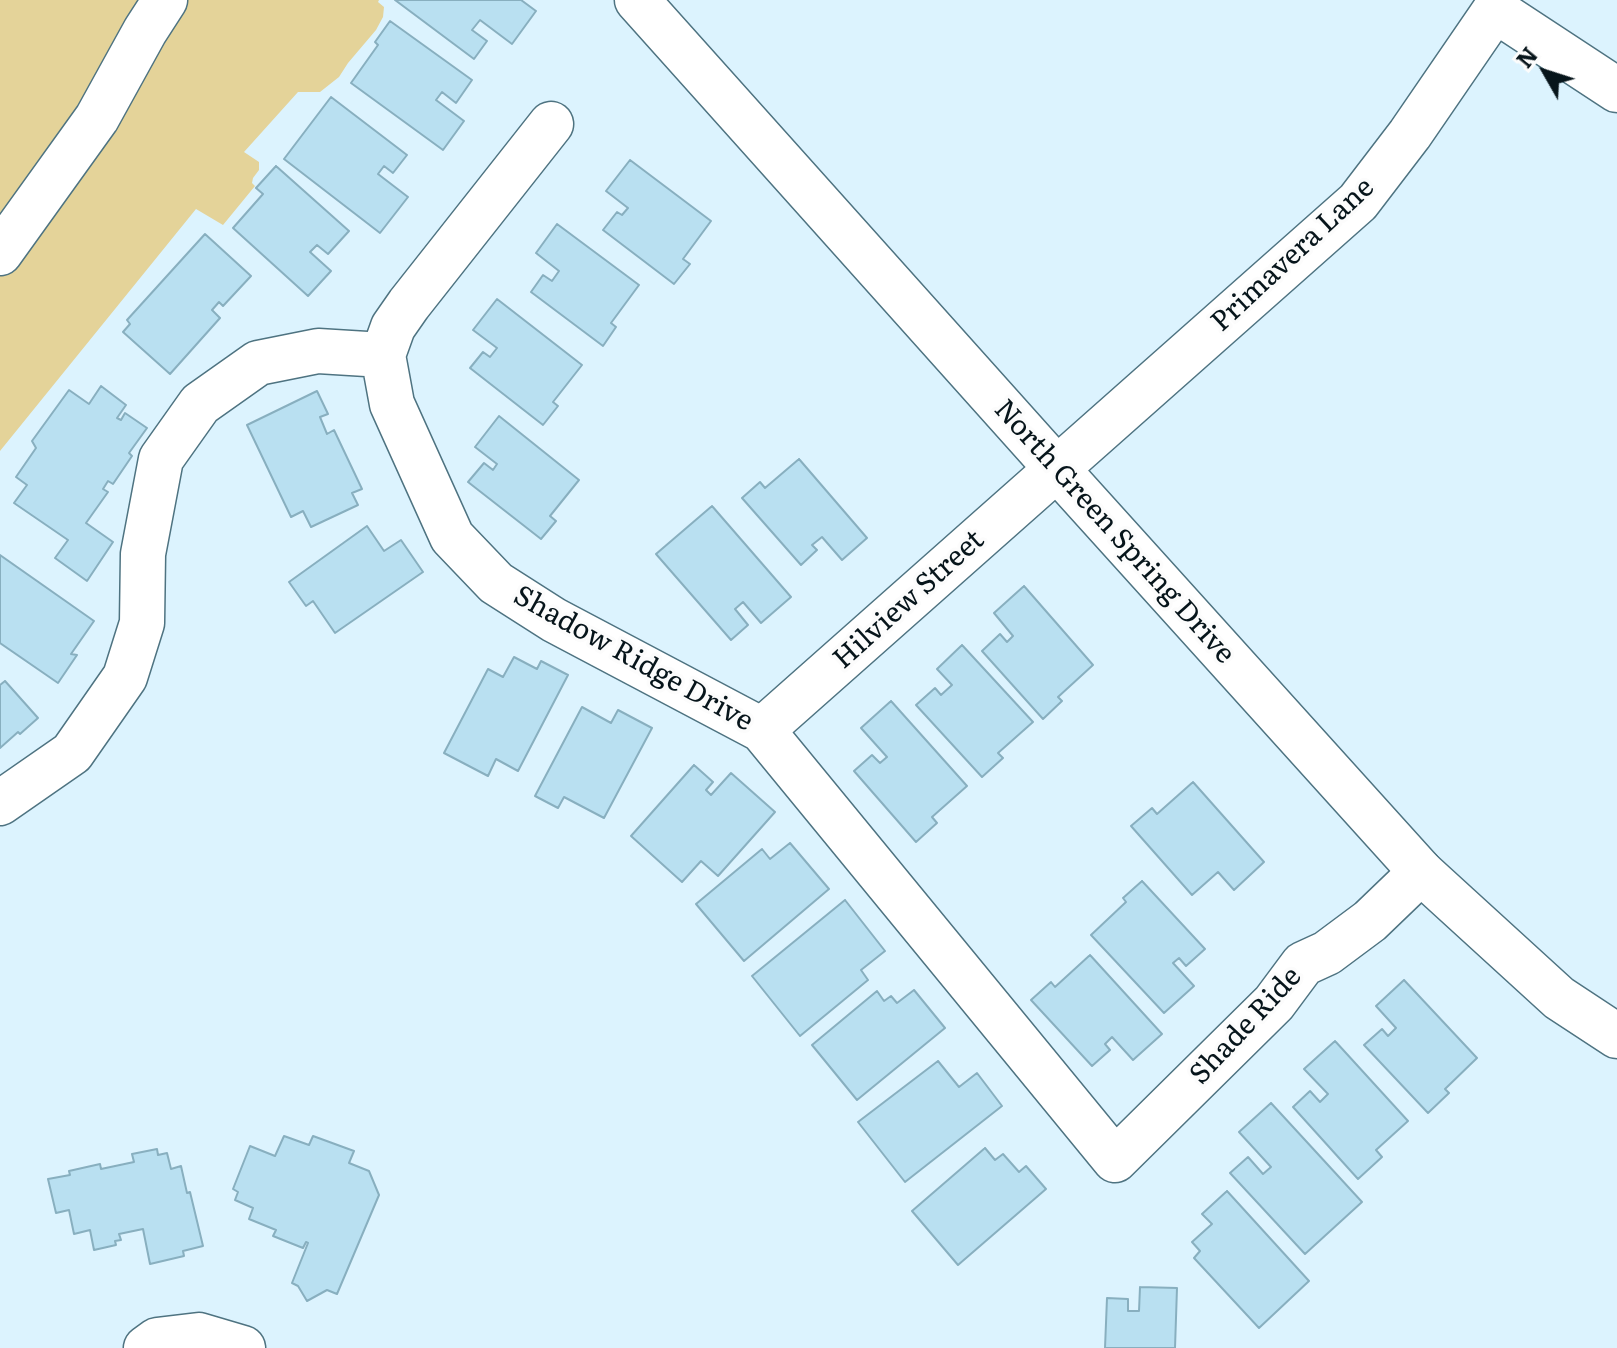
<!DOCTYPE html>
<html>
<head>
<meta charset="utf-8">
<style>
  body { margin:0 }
  #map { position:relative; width:1617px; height:1348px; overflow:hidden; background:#dcf3fe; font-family:Literata,serif }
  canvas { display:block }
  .north { position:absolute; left:1505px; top:32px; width:80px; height:80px; -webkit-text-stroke:6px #fcfcfc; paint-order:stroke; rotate:309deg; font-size:22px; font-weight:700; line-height:32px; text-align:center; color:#07151b }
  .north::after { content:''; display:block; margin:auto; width:28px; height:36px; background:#07151b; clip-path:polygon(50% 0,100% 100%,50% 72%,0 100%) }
</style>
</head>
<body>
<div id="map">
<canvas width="1617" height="1348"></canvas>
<div class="north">N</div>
</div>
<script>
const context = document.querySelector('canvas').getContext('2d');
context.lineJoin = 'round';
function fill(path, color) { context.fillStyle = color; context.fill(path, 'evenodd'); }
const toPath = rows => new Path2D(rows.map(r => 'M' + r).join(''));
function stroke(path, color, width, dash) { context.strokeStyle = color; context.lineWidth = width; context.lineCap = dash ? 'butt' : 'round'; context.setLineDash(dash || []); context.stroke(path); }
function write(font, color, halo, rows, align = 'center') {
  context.font = font + ' Literata,serif'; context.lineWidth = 7; context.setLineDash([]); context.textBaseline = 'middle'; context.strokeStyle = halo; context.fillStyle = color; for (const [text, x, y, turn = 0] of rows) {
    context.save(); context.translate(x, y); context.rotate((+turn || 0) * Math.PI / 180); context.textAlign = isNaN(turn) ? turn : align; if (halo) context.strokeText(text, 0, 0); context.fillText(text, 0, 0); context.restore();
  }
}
const green = toPath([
  [0,0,379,0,378,2,384,7,383,17,376,30,348,63,339,77,320,92,298,92,244,152,259,162,259,170,253,178,252,183,255,186,223,225,196,209,0,451]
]);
const building = toPath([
  [395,0,521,0,536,11,512,44,480,20,472,30,487,41,474,59,395,0],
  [390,21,472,80,456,103,442,92,436,100,464,121,443,150,351,83,378,45,375,42,390,21],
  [331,97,407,155,393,173,384,166,378,174,408,197,380,233,284,159,331,97],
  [630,160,711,221,683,259,690,264,674,284,603,230,617,212,622,215,628,208,606,191,630,160],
  [276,166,349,231,328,254,317,245,310,252,331,271,308,296,233,228,263,194,256,188,276,166],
  [557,224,639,285,611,323,616,327,603,346,531,292,543,275,552,281,559,271,536,253,557,224],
  [205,234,251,276,223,306,219,302,212,310,220,318,170,374,123,332,130,324,127,320,205,234],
  [497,299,582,365,553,402,558,406,543,425,470,368,483,352,490,357,497,348,473,330,497,299],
  [101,386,126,405,117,418,121,420,125,413,147,428,129,453,132,456,113,484,108,481,103,489,108,492,86,523,113,542,87,581,55,558,68,540,14,503,27,485,16,477,36,448,32,441,69,390,89,404,101,386],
  [317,391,328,414,320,417,327,434,334,430,362,489,352,493,358,505,311,527,303,511,291,517,247,425,317,391],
  [499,416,579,480,550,516,556,521,541,539,468,482,484,463,493,470,497,464,475,447,499,416],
  [799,459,867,538,842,560,822,537,812,545,817,550,801,565,742,498,760,482,765,488,799,459],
  [712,506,791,597,761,623,743,602,735,609,748,625,731,640,656,554,712,506],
  [367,526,384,551,401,540,423,572,335,633,313,601,306,606,289,582,367,526],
  [0,555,94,621,71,654,77,655,58,683,0,643,0,555],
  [1024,586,1093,665,1058,697,1062,701,1043,719,982,651,1000,634,1007,642,1013,636,994,613,1024,586],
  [962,645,1033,722,998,753,1003,758,982,777,916,705,935,688,941,695,952,685,937,669,962,645],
  [514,657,537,669,541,661,568,675,518,771,496,759,488,776,444,753,488,669,503,677,514,657],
  [5,681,38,718,20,734,18,732,0,748,0,685,5,681],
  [891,701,967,786,932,817,937,823,916,842,854,771,872,755,880,763,887,757,861,728,891,701],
  [582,707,611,723,618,710,652,728,604,818,564,797,558,808,535,796,582,707],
  [694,765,713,782,706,790,711,795,731,773,775,812,718,876,701,861,682,882,631,836,694,765],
  [1193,782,1264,862,1234,890,1218,872,1192,895,1131,826,1152,808,1157,814,1193,782],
  [790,843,829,889,744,961,696,904,762,849,770,859,790,843],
  [1142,881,1205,949,1186,966,1179,958,1173,963,1194,986,1164,1013,1091,935,1126,902,1123,898,1142,881],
  [845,900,885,951,861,970,868,980,800,1036,752,976,845,900],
  [1090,955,1162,1034,1133,1060,1112,1037,1105,1044,1110,1050,1092,1066,1031,1000,1051,982,1055,987,1090,955],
  [1404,980,1477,1058,1445,1089,1449,1093,1428,1113,1364,1045,1382,1029,1388,1036,1396,1028,1376,1006,1404,980],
  [914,990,945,1028,857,1100,812,1045,877,991,884,1001,891,996,897,1003,914,990],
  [1335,1041,1408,1121,1376,1150,1382,1157,1358,1179,1293,1107,1310,1091,1320,1102,1328,1094,1304,1069,1335,1041],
  [938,1061,959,1087,977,1073,1002,1106,905,1182,858,1122,938,1061],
  [1271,1103,1362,1202,1305,1254,1230,1173,1248,1157,1263,1174,1271,1167,1239,1132,1271,1103],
  [284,1136,309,1145,313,1136,354,1151,349,1163,369,1171,379,1195,337,1294,327,1290,307,1301,298,1286,292,1283,308,1243,306,1242,303,1248,273,1236,276,1230,249,1219,253,1208,235,1200,238,1192,233,1189,250,1146,275,1156,284,1136],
  [985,1148,995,1160,1003,1154,1019,1172,1026,1166,1046,1189,958,1265,912,1211,985,1148],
  [157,1149,158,1155,167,1153,171,1169,181,1166,187,1193,190,1192,203,1246,183,1251,184,1256,150,1264,143,1229,119,1234,121,1240,115,1241,116,1245,94,1250,90,1230,74,1234,69,1210,56,1213,48,1179,70,1175,69,1171,100,1164,101,1169,134,1162,132,1154,157,1149],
  [1227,1191,1309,1281,1259,1328,1194,1258,1200,1251,1192,1242,1212,1224,1202,1214,1227,1191],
  [1140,1287,1177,1288,1175,1348,1105,1348,1107,1298,1128,1299,1128,1311,1139,1311,1140,1287]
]);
const minor = toPath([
  [0,253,97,118,145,31,165,0],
  [383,355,392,404,452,537,496,583,554,620,762,730,1115,1160,1274,1003,1303,964,1327,953,1370,921,1421,872],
  [383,355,393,327,409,304,551,124],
  [762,730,1358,202,1410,134,1495,10,1617,90],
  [0,803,72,753,125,677,142,623,143,554,161,459,200,404,258,363,318,351,383,355],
  [146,1348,157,1340,199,1335,243,1348]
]);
const major = toPath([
  [637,0,1057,469,1421,872,1559,998,1617,1036]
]);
const streetNames = [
  ["Primavera Lane",1293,255,-43],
  ["North Green Spring Drive",1114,532,48],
  ["Hilview Street",909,600,-42],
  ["Shadow Ridge Drive",633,659,29],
  ["Shade Ride",1246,1026,-47]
];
fill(green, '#e4d399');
fill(building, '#b9e0f1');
stroke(building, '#88afbf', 2);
stroke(minor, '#4e7381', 47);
stroke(major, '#4e7381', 47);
stroke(minor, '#fff', 44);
stroke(major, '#fff', 44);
write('28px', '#07151b', '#fcfcfc', streetNames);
</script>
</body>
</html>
